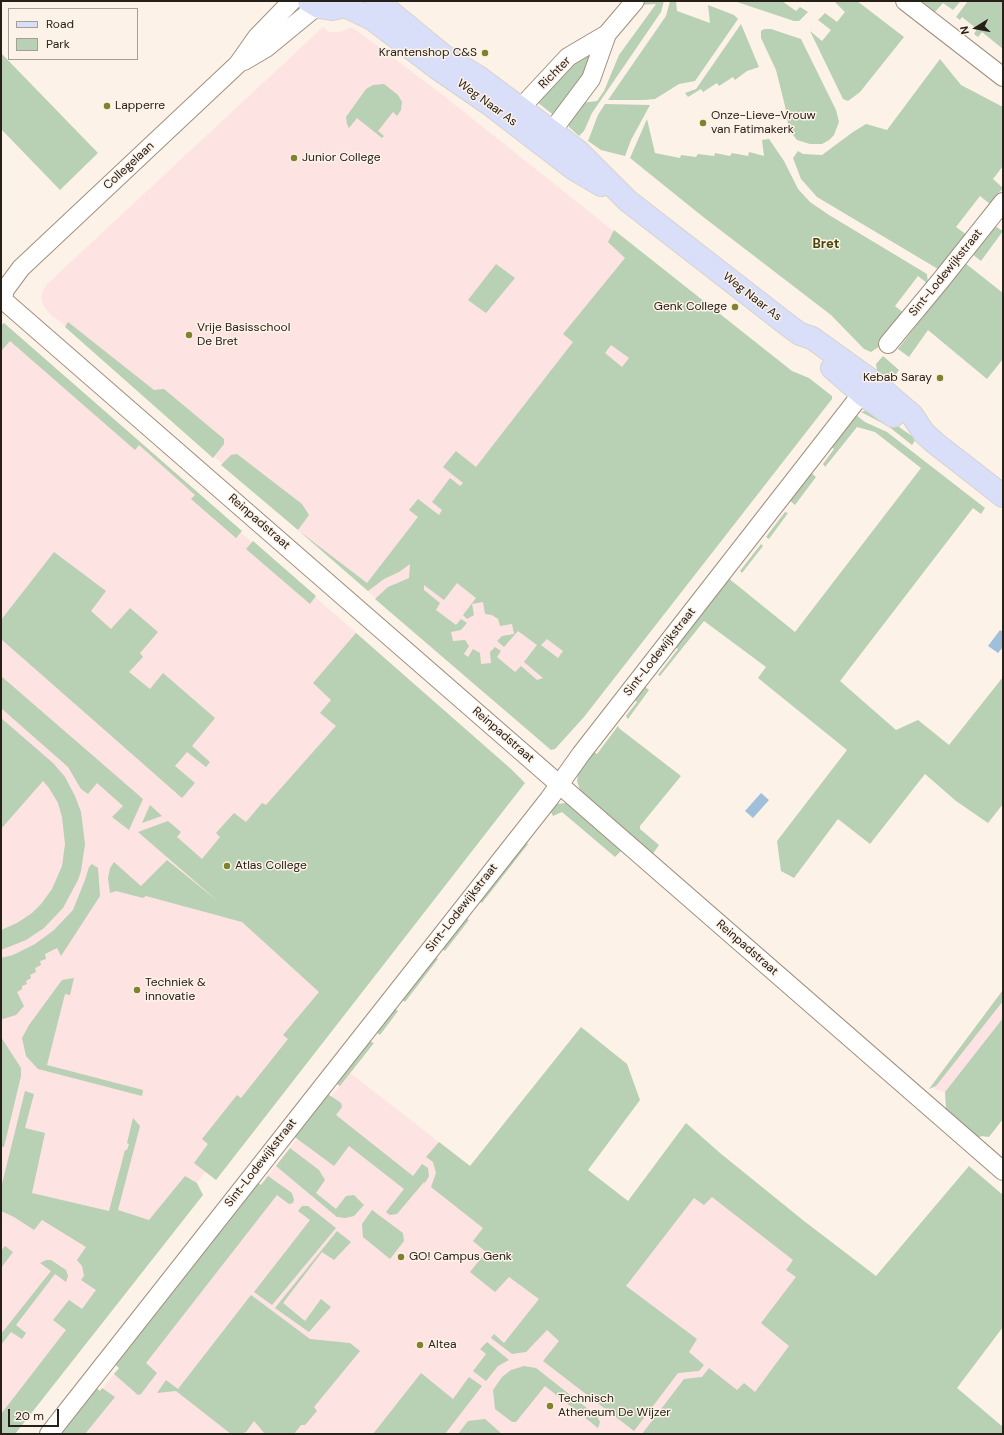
<!DOCTYPE html>
<html>
<head>
<meta charset="utf-8">
<style>
  body { margin:0 }
  #map { position:relative; width:1004px; height:1435px; overflow:hidden; background:#fdf2e7; font-family:"DM Sans",sans-serif }
  canvas { display:block }
  .frame { position:absolute; inset:0; border:2px solid #262019; pointer-events:none }
  .legend { position:absolute; left:8px; top:8px; width:130px; height:52px; box-sizing:border-box; background:#fdf2e7; border:1px solid #a79e95; margin:0; padding:5px 7px; list-style:none; font-size:12px; color:#262019 }
  .legend li { display:flex; align-items:center; gap:8px; height:20px }
  .legend b { width:20px; border:1px solid #a79e95 }
  .north { position:absolute; left:956px; top:8px; width:40px; height:40px; -webkit-text-stroke:3px #fdf2e7; paint-order:stroke; rotate:259deg; font-size:11px; font-weight:700; line-height:16px; text-align:center; color:#262019 }
  .north::after { content:''; display:block; margin:auto; width:14px; height:18px; background:#262019; clip-path:polygon(50% 0,100% 100%,50% 72%,0 100%) }
  .scale { position:absolute; left:8px; top:1409px; width:51px; height:18px; box-sizing:border-box; border:2px solid #262019; border-top:0; padding-left:5px; font-size:12px; line-height:14px; white-space:nowrap; color:#262019; -webkit-text-stroke:3px #fdf2e7; paint-order:stroke }
</style>
</head>
<body>
<div id="map">
<canvas width="1004" height="1435"></canvas>
<div class="frame"></div>
<ul class="legend">
<li><b style="height:5px;background:#d9dff9"></b>Road</li>
<li><b style="height:11px;background:#b8d0b3"></b>Park</li>
</ul>
<div class="north">N</div>
<div class="scale">20 m</div>
</div>
<script>
const context = document.querySelector('canvas').getContext('2d');
context.lineJoin = 'round';
function fill(path, color) { context.fillStyle = color; context.fill(path, 'evenodd'); }
const toPath = rows => new Path2D(rows.map(r => 'M' + r).join(''));
function stroke(path, color, width, dash) { context.strokeStyle = color; context.lineWidth = width; context.lineCap = dash ? 'butt' : 'round'; context.setLineDash(dash || []); context.stroke(path); }
function write(font, color, halo, rows, align = 'center') {
  context.font = font + ' "DM Sans",sans-serif'; context.lineWidth = 3; context.setLineDash([]); context.textBaseline = 'middle'; context.strokeStyle = halo; context.fillStyle = color; for (const [text, x, y, turn = 0] of rows) {
    context.save(); context.translate(x, y); context.rotate((+turn || 0) * Math.PI / 180); context.textAlign = isNaN(turn) ? turn : align; if (halo) context.strokeText(text, 0, 0); context.fillText(text, 0, 0); context.restore();
  }
}
const commercial = toPath([
  [1003,990,1003,1018,945,1092,937,1090,931,1086]
]);
const education = toPath([
  [323,27,329,32,340,32,352,27,439,92,636,249,722,315,538,738,476,686,218,460,81,338,50,314,44,307,41,299,43,290,47,284],
  [1,327,7,330,345,623,523,780,205,1172,157,1235,1,1434],
  [350,1073,470,1166,565,1247,720,1153,823,1294,748,1434,65,1434,119,1368,260,1185]
]);
const green = toPath([
  [644,1,664,1,661,12,592,113,584,131,579,136,569,127,569,119,581,103,597,101,604,91,619,55,656,4,641,5],
  [670,1,676,1,677,11,710,23,708,5,734,15,738,19,695,81,679,84,655,99,643,100,608,100,666,16],
  [734,1,782,1,796,11,800,7,808,12,799,21,794,21],
  [834,1,857,1,904,37,860,92,848,101,843,99,810,31,822,41,831,30,818,20,825,13,837,22,845,12],
  [918,1,957,1,960,2,953,10,943,3,934,13],
  [968,1,1003,1,1003,49,982,32,978,37,974,34,977,29,962,17,960,20,956,17],
  [741,24,759,67,747,71,735,80,733,77,719,86,717,83,703,92,701,89,688,97,685,93,696,89],
  [764,29,771,29,801,39,836,110,839,122,834,135,829,140,822,144,810,144,797,140,789,130,785,106,776,70,761,38,761,31],
  [1,53,98,153,60,190,1,129],
  [588,56,590,59,588,69,556,117,537,102,559,73],
  [940,59,961,85,1003,107,1003,166,993,179,1003,188,990,204,980,196,956,227,967,235,938,269,817,197,801,179,793,158,798,151,803,154,822,155,853,132,866,124,887,130],
  [384,84,398,95,402,102,401,110,397,116,393,112,378,131,384,136,382,138,357,118,349,128,347,124,346,117,366,89,373,85],
  [605,104,650,105,631,140,625,156,601,150,588,141,598,115],
  [647,119,655,153,680,158,681,155,696,157,698,154,714,156,715,153,730,156,732,153,748,156,749,152,764,156,762,140,769,139,784,161,798,189,810,202,829,215,927,274,928,284,918,276,895,306,905,314,880,346,871,352,864,349,831,315,702,216,630,158],
  [993,225,1003,231,981,261,972,254],
  [614,230,792,371,809,378,832,396,832,399,584,717,555,749,551,750,375,599,388,587,409,578,410,564,399,572,384,579,368,591,299,531,367,583,418,517,409,510,418,499,439,515,442,510,432,502,450,478,460,486,463,483,443,467,456,451,476,467,573,342,563,334,625,258,608,242],
  [611,345,629,358,622,367,605,353],
  [457,583,476,598,463,615,467,619,474,615,472,604,483,602,485,614,492,615,498,619,500,626,512,624,514,634,502,636,497,641,504,647,518,631,537,645,524,662,543,678,537,680,521,666,515,672,497,657,501,651,495,647,490,652,491,663,481,664,480,653,473,649,468,657,464,654,469,646,465,640,453,641,451,632,461,630,467,623,461,619,456,625,436,610,440,603,424,590,424,585,444,600],
  [547,639,563,651,558,658,541,645],
  [965,263,1003,293,1003,359,987,379,928,330,909,357,898,349],
  [496,264,515,278,486,313,468,300],
  [68,322,154,390,164,389,224,439,224,444,213,458,65,327],
  [4,323,242,531,236,538,191,499,195,495,139,445,135,450,10,341,1,351,1,325],
  [883,356,899,370,890,383,877,371,876,364],
  [868,410,892,422,916,439,912,445,888,426,861,412],
  [856,415,865,422,887,432,985,508,981,514,973,508,840,681,896,730,918,720,949,745,1003,677,1003,804,988,823,956,801,925,774,870,844,838,819,794,878,781,871,777,841,847,750,758,678,766,667,704,621,660,676,658,675,678,649,673,645,727,577,795,632,921,468,875,432,857,427,825,467,823,464,834,449,830,446],
  [237,454,302,504,309,515,298,530,221,465,231,455],
  [810,472,816,477,795,505,788,499],
  [785,512,788,513,769,539,766,537],
  [253,541,316,596,310,604,246,549],
  [761,544,763,546,742,573,740,571],
  [54,552,106,591,91,611,111,629,130,608,158,632,140,653,143,657,129,672,150,689,163,673,215,718,192,746,210,762,206,767,187,752,175,766,195,783,182,798,1,639,1,620],
  [356,633,511,769,525,783,216,1180,194,1163,208,1144,202,1139,237,1095,241,1098,288,1039,283,1035,319,992,242,922,146,896,143,898,116,891,110,893,108,878,110,868,114,862,141,886,167,860,220,903,138,832,168,821,181,832,177,837,202,859,220,837,216,833,234,813,246,822,262,803,266,805,336,726,320,713,331,700,313,683],
  [1,676,143,799,129,830,112,817,123,806,97,783,88,794,81,789,68,767,1,708],
  [643,685,649,690,628,719,626,716,637,702,632,698],
  [1,718,53,763,65,777,75,796,81,812,85,844,81,871,78,880,63,908,44,928,26,940,1,950,1,930,17,923,32,913,41,904,52,889,62,866,65,844,62,817,58,803,49,788,43,781,1,829],
  [618,726,620,729,681,776,640,826,640,829,659,845,652,855,581,793,577,781,579,767,591,750,597,754],
  [566,803,575,807,623,849,615,857,562,812,553,816,549,808,556,804],
  [150,805,162,816,142,823],
  [523,840,528,844,482,903,476,899],
  [92,864,98,868,100,896,61,956,57,948,45,954,46,959,40,961,41,965,35,968,36,972,30,975,31,978,26,981,27,984,22,986,22,989,17,992,24,1006,16,1015,3,1019,1,1018,1,958,13,955,35,944,54,930,73,910,85,880,89,867],
  [464,916,469,920,445,951,438,947],
  [433,955,438,959,405,1002,399,997],
  [74,978,70,995,65,994,47,1065,143,1090,142,1096,38,1069,26,1056,22,1038,29,1025,62,980],
  [1003,990,1003,1001,936,1086,929,1089],
  [392,1006,398,1011,380,1035,374,1030],
  [1003,1018,1003,1119,989,1137,981,1136,981,1137,973,1136,946,1110,945,1092],
  [581,1027,627,1064,640,1100,588,1170,628,1201,686,1123,720,1153,804,1221,876,1276,969,1166,1003,1195,1003,1327,957,1388,1003,1427,1003,1434,642,1434,684,1379,702,1377,709,1368,737,1390,744,1383,755,1392,789,1346,761,1323,796,1277,786,1270,793,1260,712,1197,704,1205,694,1198,626,1286,697,1339,689,1352,704,1365,699,1371,678,1373,634,1431,543,1361,559,1341,547,1330,526,1352,512,1354,491,1338,494,1334,504,1343,539,1299,509,1277,495,1292,470,1272,486,1252,473,1241,483,1228,431,1187,436,1173,433,1162,426,1157,439,1142,470,1166],
  [1,1037,21,1068,21,1076,4,1147,1,1147],
  [366,1040,374,1043,340,1086,334,1082],
  [25,1091,34,1094,25,1128,45,1133,32,1193,109,1211,125,1150,127,1150,129,1144,127,1143,133,1118,140,1126,118,1210,149,1220,185,1176,197,1183,203,1195,15,1434,1,1434,1,1414,66,1330,53,1320,69,1300,82,1309,96,1290,81,1280,84,1276,82,1266,77,1260,86,1247,42,1220,34,1230,14,1217,1,1211,1,1188],
  [325,1092,341,1103,342,1107,336,1115,413,1176,422,1164,428,1168,429,1176,425,1183,424,1182,397,1214,390,1215,386,1212,404,1189,349,1146,334,1166,292,1135],
  [290,1148,319,1170,325,1180,316,1193,336,1209,346,1196,354,1195,364,1205,354,1216,345,1218,337,1217,276,1166],
  [268,1176,292,1193,294,1200,293,1203,289,1204,277,1195,146,1363,157,1373,141,1394,138,1395,114,1374,119,1368,113,1363,255,1181,261,1185],
  [302,1206,308,1206,336,1228,272,1305,254,1292,310,1220,298,1211],
  [372,1210,403,1233,404,1241,390,1259,363,1237,362,1224],
  [337,1231,351,1242,334,1260,322,1252,283,1303,305,1321,321,1299,331,1307,309,1332,275,1308],
  [5,1246,13,1252,1,1268,1,1251],
  [46,1260,51,1260,66,1270,68,1276,66,1282,55,1274,16,1325,26,1333,22,1339,11,1332,1,1345,1,1334,51,1271,40,1263],
  [251,1295,310,1339,350,1343,360,1351,314,1407,317,1411,305,1425,301,1425,294,1434,265,1434,254,1421,246,1432,240,1434,231,1434,176,1391,157,1393,166,1380,178,1389],
  [487,1342,509,1360,498,1366,486,1381,473,1371,486,1354,480,1349],
  [524,1366,536,1368,597,1416,600,1422,598,1428,545,1386,516,1422,512,1422,495,1409,493,1390,502,1377,511,1370],
  [421,1373,453,1399,469,1377,482,1386,445,1434,373,1434],
  [95,1387,100,1391,102,1388,115,1397,85,1434,57,1434],
  [485,1419,502,1434,458,1434,468,1421]
]);
const water = toPath([
  [1000,630,1003,632,1003,647,998,653,988,646],
  [761,793,769,800,753,818,745,811]
]);
const minor = toPath([
  [905,1,1003,77],
  [244,61,266,48,311,11,319,7],
  [519,122,528,100,568,57,607,34,635,1],
  [543,143,591,79,607,34],
  [2,299,1003,1171],
  [1,300,4,295,4,291,21,268,238,64,257,37,292,1],
  [888,344,941,280,1003,202],
  [49,1434,549,799,581,754,870,383]
]);
const major = toPath([
  [309,1,319,7,332,9,345,6,351,1],
  [377,1,444,56,480,78,578,151,628,201,789,326,800,334,812,338,872,381,912,415,924,433,935,443,1003,496],
  [345,6,372,19,437,68,488,103,574,169,601,185],
  [832,368,862,394,893,416]
]);
const markers = [
  [485,53,4,"#7f832d"],
  [107,106,4,"#7f832d"],
  [703,123,4,"#7f832d"],
  [294,158,4,"#7f832d"],
  [735,307,4,"#7f832d"],
  [189,335,4,"#7f832d"],
  [940,378,4,"#7f832d"],
  [227,866,4,"#7f832d"],
  [137,990,4,"#7f832d"],
  [401,1257,4,"#7f832d"],
  [420,1345,4,"#7f832d"],
  [550,1406,4,"#7f832d"]
];
const poiNames = [
  ["Krantenshop C&S",477,53,"right"],
  ["Lapperre",115,106],
  ["Onze-Lieve-Vrouw",711,116],
  ["van Fatimakerk",711,130],
  ["Junior College",302,158],
  ["Genk College",727,307,"right"],
  ["Vrije Basisschool",197,328],
  ["De Bret",197,342],
  ["Kebab Saray",932,378,"right"],
  ["Atlas College",235,866],
  ["Techniek &",145,983],
  ["innovatie",145,997],
  ["GO! Campus Genk",409,1257],
  ["Altea",428,1345],
  ["Technisch",558,1399],
  ["Atheneum De Wijzer",558,1413]
];
const streetNames = [
  ["Richter",555,73,-45],
  ["Weg Naar As",487,103,36],
  ["Collegelaan",129,166,-43],
  ["Sint-Lodewijkstraat",946,273,-51],
  ["Weg Naar As",752,297,38],
  ["Reinpadstraat",259,522,41],
  ["Sint-Lodewijkstraat",660,652,-52],
  ["Reinpadstraat",503,735,41],
  ["Sint-Lodewijkstraat",462,908,-52],
  ["Reinpadstraat",747,948,41],
  ["Sint-Lodewijkstraat",261,1163,-52]
];
const neighbourhoodNames = [
  ["Bret",826,245]
];
fill(commercial, '#fee3e5');
fill(education, '#fee3e3');
fill(green, '#b8d0b3');
fill(water, '#9fbfdb');
stroke(minor, '#a0907f', 20);
stroke(major, '#d4d2d1', 24);
stroke(minor, '#fff', 18);
stroke(major, '#d9dff9', 22);
for (const [x, y, r, color] of markers) { const dot = new Path2D(); dot.arc(x, y, r, 0, 2 * Math.PI); context.fillStyle = color; context.fill(dot); stroke(dot, '#fdf2e7', 1.5); }
write('12px', '#262019', '#fdf2e7', poiNames, 'left');
write('12px', '#262019', '#fdf2e7', streetNames);
write('bold 13px', '#454708', '#fdf2e7', neighbourhoodNames);
</script>
</body>
</html>
